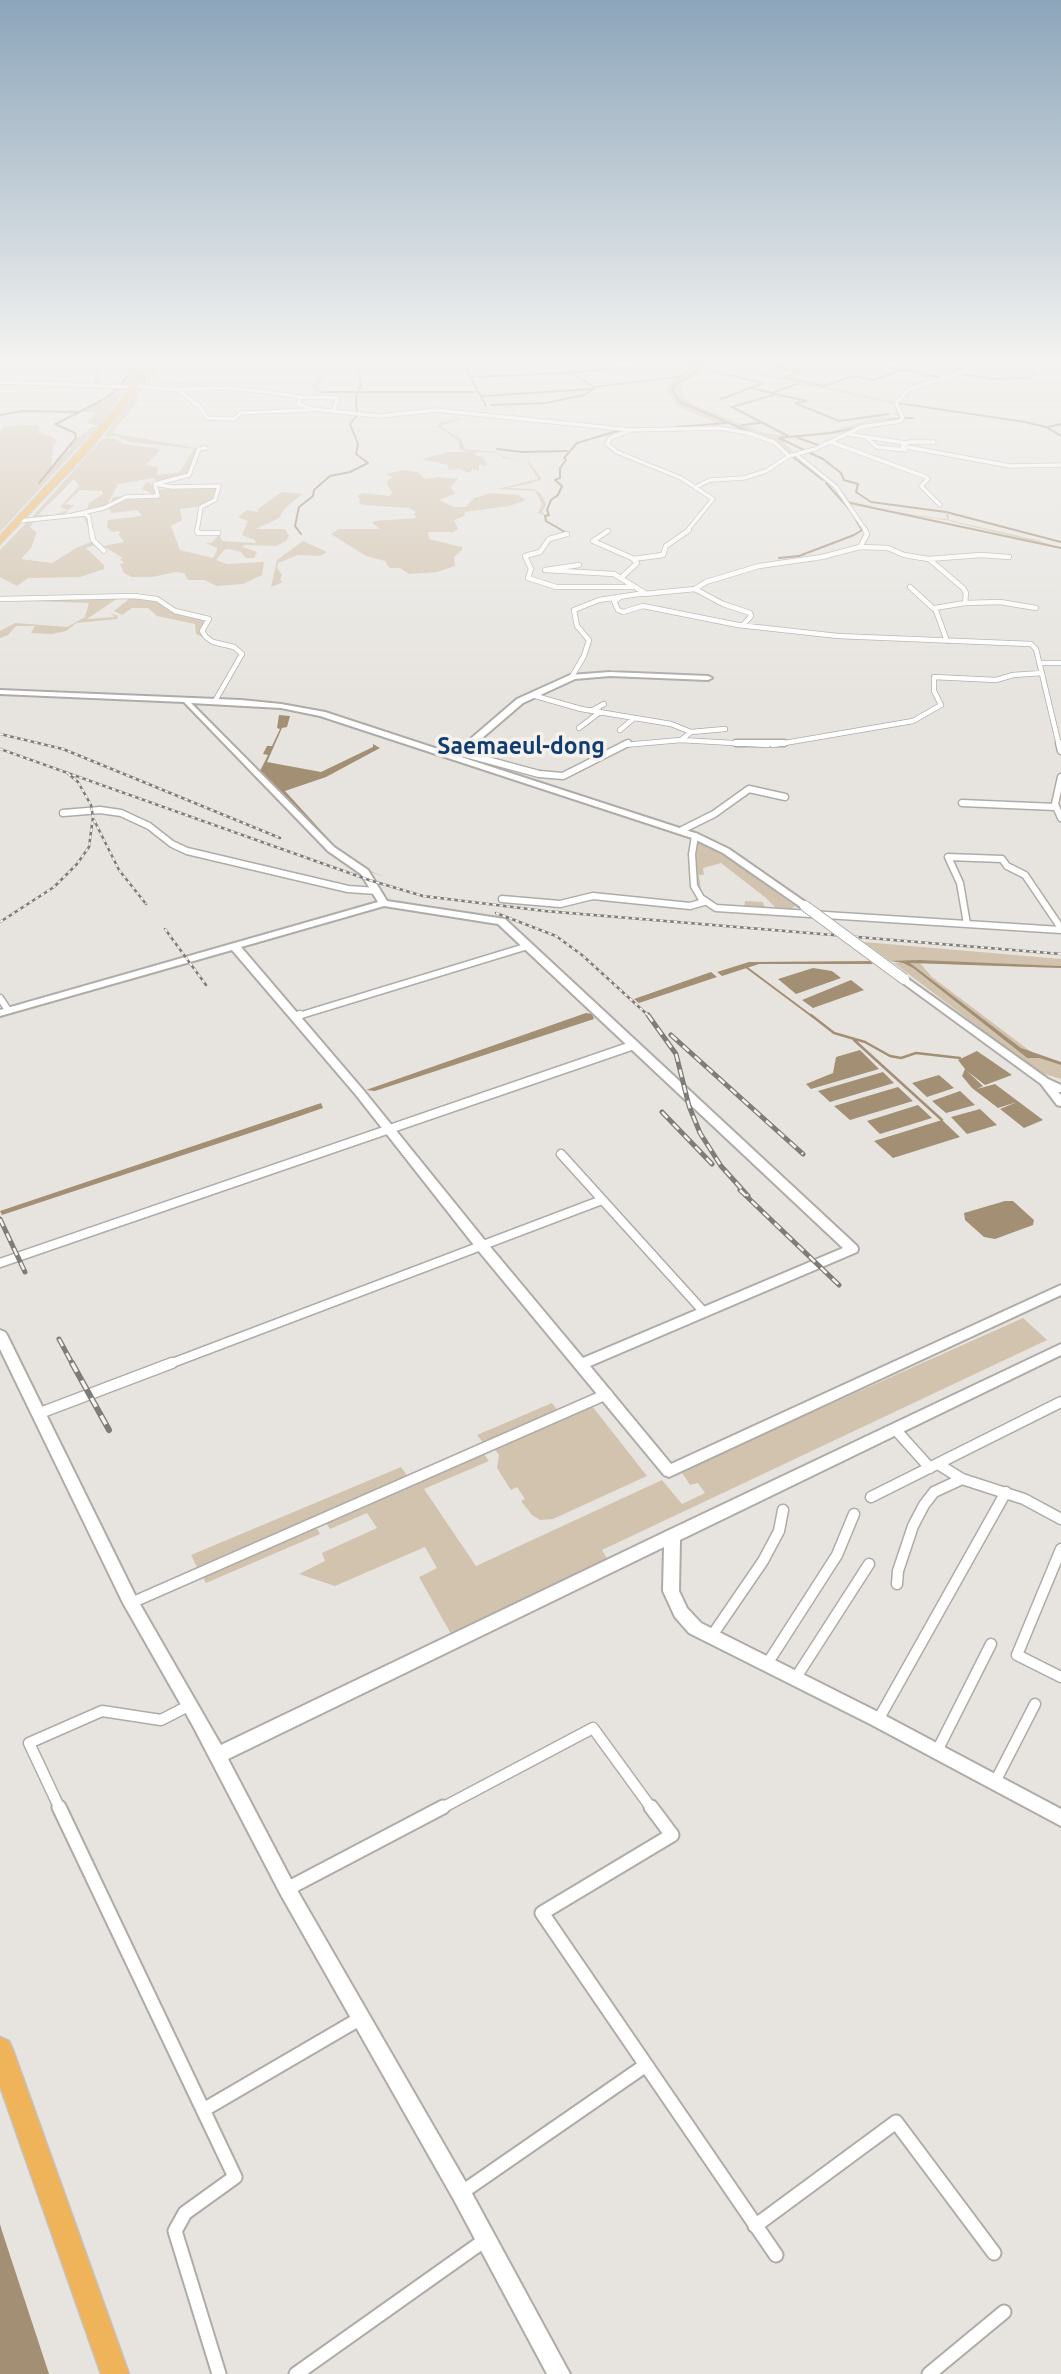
<!DOCTYPE html>
<html>
<head>
<meta charset="utf-8">
<style>
  body { margin:0 }
  canvas { display:block; background:#e7e4df }
</style>
</head>
<body>
<canvas width="1061" height="2374"></canvas>
<script>
const context = document.querySelector('canvas').getContext('2d');
context.lineJoin = 'round';
function fill(path, color) { context.fillStyle = color; context.fill(path, 'evenodd'); }
const toPath = rows => new Path2D(rows.map(r => 'M' + r).join(''));
function stroke(path, color, width, dash) { context.strokeStyle = color; context.lineWidth = width; context.lineCap = dash ? 'butt' : 'round'; context.setLineDash(dash || []); context.stroke(path); }
function write(font, color, halo, rows, align = 'center') {
  context.font = font + ' Ubuntu,sans-serif'; context.lineWidth = 7; context.setLineDash([]); context.textBaseline = 'middle'; context.strokeStyle = halo; context.fillStyle = color; for (const [text, x, y, turn = 0] of rows) {
    context.save(); context.translate(x, y); context.rotate((+turn || 0) * Math.PI / 180); context.textAlign = isNaN(turn) ? turn : align; if (halo) context.strokeText(text, 0, 0); context.fillText(text, 0, 0); context.restore();
  }
}
const green = toPath([
  [119,363,143,363,128,387,122,387,127,388,98,426,86,423,97,412,78,412,106,398,120,387,93,385,95,366,100,375,100,385,119,385,135,365],
  [155,363,348,363,317,364,317,372,324,374,318,387,323,391,355,392,359,383,358,372,360,385,356,393,314,393,312,384,318,376,312,373,312,365,162,365,155,376,161,380,227,387,170,384,151,378,137,395,137,403,112,433,196,448,198,449,189,473,157,482,154,478,118,484,106,507,67,514,87,509,89,503,103,494,102,491,80,490,65,504,74,505,64,514,31,518,102,439,112,438,125,444,161,449,146,465,158,467,157,475,180,472,194,449,130,442,115,436,104,437],
  [74,479,79,486,60,507,67,510,54,515,38,515],
  [686,363,718,363,895,402,906,388,914,386,912,383,938,379,959,366,948,363,961,365,974,363,963,370,962,367,962,371,911,388,896,402,902,416,900,420,873,421,832,433,780,438,794,453,806,452,834,437,833,441,801,454,801,457,832,481,844,493,849,501,891,511,944,519,947,518,945,513,949,515,949,520,1037,540,1061,548,945,520,888,512,848,502,837,487,799,457,800,454,795,456,826,480,780,445,732,430,737,427,727,423,698,426,716,423,677,406,666,391,671,380,690,372,692,367],
  [706,364,894,404,896,413,893,414,901,417,873,419,831,431,788,436,764,433,696,406,685,399,681,384,701,373,711,372,704,366],
  [463,418,440,426,461,439,465,449,496,452,505,457,530,463,542,479,532,483,507,488,533,489,539,492,544,499,546,505,542,512,546,516,538,513,542,504,535,491,497,489,538,479,527,462,504,458,496,453,478,452,474,455,483,457,487,466,479,465,479,471,473,469,469,473,460,469,448,470,448,465,421,459,449,452,467,452,459,449,459,441,437,426,442,422],
  [35,425,40,427,38,433,51,436,57,441,53,446,51,469,70,449,71,444,92,427,97,427,0,532,0,431,5,426],
  [404,470,418,472,425,479,439,477,458,479,451,487,455,494,439,500,454,507,466,507,474,498,491,493,518,495,526,500,509,506,465,512,464,516,454,520,458,529,453,532,428,532,429,539,462,547,462,550,454,557,455,566,437,572,409,574,400,568,389,568,385,561,366,556,331,534,339,529,380,529,372,523,374,521,417,518,414,514,416,512,410,508,364,505,359,503,360,499,357,496,363,493,390,496,392,493,386,482,393,477,386,474],
  [146,482,153,484,153,489,159,496,157,490,170,488,220,487,214,500,203,506,180,509,182,520,171,526,180,550,213,558,218,548,205,543,211,543,219,535,222,541,256,543,255,540,242,535,248,521,238,517,247,510,257,512,259,508,282,492,302,494,285,508,279,518,256,529,285,529,289,536,286,541,276,546,244,545,243,547,257,552,254,558,246,558,241,552,229,549,224,550,216,560,227,564,264,562,262,575,243,584,217,586,204,580,188,580,184,573,176,572,152,577,132,577,124,573,120,564,124,563,120,559,123,558,103,546,124,542,118,534,121,533,119,531,112,532,107,527,108,520,142,516,138,510,111,513,109,508,123,499,111,503,113,497,149,495,151,493,142,489],
  [84,515,87,517,88,528,84,517,34,522,30,527,37,533,31,548,21,559,52,563,76,548,93,541,96,545,86,548,104,565,104,569,80,577,28,578,17,586,0,577,0,550,29,520],
  [303,541,327,552,320,556,298,555,278,563,277,568,282,575,280,580,283,582,271,587,277,560],
  [133,596,157,600,166,607,206,620,201,631,207,639,196,634,195,624,157,616,148,608,132,608,122,615,114,611],
  [118,598,87,619,115,617,110,613,118,616,117,619,76,623,66,631,52,634,31,633,35,626,16,626,8,635,0,638,0,631,15,623,67,627,85,617,89,603,0,600],
  [695,841,724,855,795,906,788,912,720,907,706,901,697,886],
  [721,863,766,898,777,909,765,909,763,902,745,901,744,908,720,906,706,898,701,890,699,875,704,875,703,868],
  [864,942,1061,959,1061,966,890,961],
  [908,962,1016,965,1061,968,920,963,932,977,1034,1054,1021,1048],
  [894,963,903,963,913,968,1027,1058,1039,1058,1061,1065,1061,1079,1038,1072],
  [1023,1318,1047,1340,602,1550,608,1560,451,1634,419,1577,437,1568,425,1547,335,1586,299,1574,325,1561,322,1553,377,1528,367,1513,330,1529,325,1521,483,1453,489,1461,424,1489,476,1566,662,1480,682,1504,705,1493,698,1483,690,1485,681,1471],
  [552,1403,558,1411,484,1444,477,1435],
  [592,1406,647,1476,553,1519,540,1520,532,1515,521,1501,525,1499,517,1487,511,1490,497,1468,499,1455,493,1447],
  [401,1467,408,1477,197,1567,191,1555],
  [315,1525,320,1534,206,1583,201,1574]
]);
const water = toPath([
  [279,715,290,716,287,727,282,728,267,762,321,772,373,747,373,744,380,748,326,777,285,791,336,847,372,872,388,878,427,890,497,901,427,890,388,878,371,872,336,847,260,771,268,755,263,754,267,746,272,746,280,729,277,728],
  [919,960,1061,966,1061,968,910,963,1021,1048,1061,1062,1061,1065,1039,1058,1027,1058,913,968,903,963,890,961],
  [870,961,873,964,759,964,722,976,717,972,749,962],
  [813,968,832,971,841,978,796,994,778,979],
  [711,972,717,977,639,1003,634,999],
  [851,980,864,990,813,1008,802,1000],
  [586,1013,592,1014,594,1019,375,1091,366,1090],
  [860,1050,879,1069,811,1089,806,1084,833,1073,836,1057],
  [977,1051,1012,1075,985,1085,967,1071,983,1086,977,1089,995,1084,1043,1120,1024,1128,1000,1109,1017,1102,998,1108,972,1088,962,1076,965,1069,958,1060],
  [883,1072,894,1083,830,1102,818,1091],
  [939,1075,954,1088,927,1097,912,1083],
  [898,1087,913,1101,850,1120,834,1106],
  [960,1091,975,1105,946,1113,932,1101],
  [321,1103,323,1108,271,1126,2,1215,0,1211],
  [918,1105,932,1118,880,1134,867,1121],
  [980,1109,997,1125,967,1134,951,1117],
  [942,1120,960,1137,893,1158,874,1141],
  [1005,1201,1013,1201,1034,1220,1033,1225,995,1239,984,1237,965,1220,964,1213],
  [0,2224,2,2231,49,2374,0,2374]
]);
const streamFar1 = toPath([
  [463,363,486,406],
  [685,363,691,367],
  [693,363,698,367,698,371,674,385,673,391,680,402,750,432],
  [707,363,704,366,712,371,763,383,751,388,772,393],
  [758,363,799,372,784,377,824,386,853,376,874,380,921,363],
  [870,363,941,378],
  [948,363,960,366],
  [319,364,423,363],
  [176,365,317,364],
  [779,366,787,363],
  [572,373,594,387,680,377,692,367],
  [961,374,992,379,1029,378,1035,374],
  [472,377,566,373,669,363],
  [120,386,137,363],
  [323,392,476,392],
  [779,395,807,401,795,403,839,421,889,414],
  [482,396,593,389],
  [721,399,750,388],
  [898,403,1025,422,1046,427,1061,436],
  [491,405,546,403,584,395,594,389],
  [0,415,23,411,76,412],
  [905,418,913,418],
  [56,424,106,398,119,387],
  [742,425,760,423],
  [675,427,727,423],
  [1048,427,1061,424],
  [643,428,664,428],
  [788,436,732,407,777,394,772,393,797,384],
  [798,438,821,446],
  [773,440,792,456],
  [497,449,522,452,567,451],
  [806,451,779,438,832,433,901,418],
  [808,452,823,459,841,473,844,480,858,484,856,492,871,502,946,512,1061,542],
  [793,457,823,480],
  [39,483,76,438,75,433,55,424],
  [826,483,851,511],
  [850,503,1061,548],
  [565,532,546,521,545,516,549,515,547,510,551,500,558,495,562,486,555,480,560,478,560,468,566,460,564,458,577,443,621,430],
  [301,534,295,526,299,507,313,496,314,490,330,476,350,472,368,463,356,454,358,444,350,424,357,415,356,397,361,385,357,364],
  [779,558,799,556,854,535,862,530,856,520],
  [746,967,813,1017]
]);
const stream = toPath([
  [811,1015,834,1033,865,1042,890,1056,901,1058,916,1053,960,1058],
  [854,1040,942,1120]
]);
const streetFar5 = toPath([
  [0,382,126,387],
  [135,386,178,390,201,408,207,418,234,419,241,413,309,410],
  [177,389,229,388,267,392,300,397,298,404,312,409,380,416,436,410,631,430],
  [300,397,338,398,333,411],
  [847,434,906,443],
  [867,438,877,447,906,450],
  [831,442,926,477,928,479,921,486,940,505],
  [902,446,1010,466,1061,465],
  [902,446,909,442,934,442],
  [798,456,836,487,866,531],
  [155,484,172,487,219,486,215,500,201,507,197,531],
  [696,487,710,480,744,478,766,471,789,456,815,449,861,427,900,421,903,418,896,403,908,390,967,370,975,363],
  [73,515,104,508,126,497,158,496,155,484,189,475,199,449,206,448],
  [19,521,85,514,89,517,91,531],
  [687,531,713,499,681,478,617,452,607,444,610,438,631,430,719,428,748,433,774,442,789,456]
]);
const streetFar4 = toPath([
  [91,530,93,540,104,551],
  [197,530,198,533,218,533],
  [608,531,593,541,632,558,637,563,622,577],
  [567,534,549,539,540,552,525,556,531,569,528,578,556,587,633,587],
  [860,547,888,548,904,555,928,559,981,555,1009,557],
  [633,559,663,555,666,546,689,530],
  [930,560,963,588,966,593,965,603],
  [910,587,934,609],
  [695,589,723,604,750,613,751,616,743,625],
  [644,594,695,589,706,582,759,566,822,557,860,547,867,534,865,530],
  [619,598,614,601,618,610,623,612,643,606,738,625,838,636,1031,644,1036,649,1059,745],
  [0,599,134,596,157,599,175,611,209,619,202,631,206,637,213,642,234,647,242,654,215,701],
  [947,641,935,608,965,603,1000,602,1036,608],
  [1040,663,1061,663],
  [571,678,584,656,589,640,577,626,574,610,599,600,645,593,614,574,545,570,579,565],
  [532,695,581,709,671,724,691,732,681,740],
  [591,711,604,704],
  [579,728,600,712],
  [620,730,633,719],
  [691,732,725,729],
  [624,745,681,740,768,745],
  [773,745,913,721,941,705,934,691,934,677,996,680,1013,675,1042,673]
]);
const streetFar3 = toPath([
  [736,743,784,743],
  [1059,743,1061,751],
  [458,752,539,774,563,776,628,743],
  [1061,777,1055,804,1061,818],
  [962,803,1055,807],
  [63,813,100,810,121,813,149,826,172,844,187,851,348,889,377,891],
  [682,830,714,814,749,789,785,797],
  [695,836,692,854,694,886,701,898,716,908,1061,930],
  [502,899,560,904,593,896,690,906,704,902],
  [967,924,960,883,948,857,1002,859,1007,866,1025,875,1061,928],
  [0,998,8,1010],
  [295,1017,528,946]
]);
const streetFar2 = toPath([
  [295,1017,300,1015],
  [561,1154,704,1312],
  [0,1263,634,1045],
  [167,1365,602,1200]
]);
const streetFar1 = toPath([
  [40,1413,172,1363],
  [895,1429,930,1468],
  [938,1464,962,1479],
  [871,1497,1061,1402],
  [1061,1549,1017,1655,1061,1677],
  [897,1584,898,1571,913,1526,924,1505,934,1492,962,1479,1024,1499,1061,1519],
  [131,1603,607,1394],
  [711,1637,763,1561,779,1531,783,1510],
  [767,1664,837,1555,854,1514],
  [795,1679,869,1564],
  [878,1720,1006,1492],
  [937,1751,991,1644],
  [995,1782,1035,1704],
  [60,1809,29,1743,102,1711,161,1720,190,1705],
  [440,1809,593,1728,652,1809]
]);
const street = toPath([
  [59,1807,235,2177,185,2213,175,2231,219,2374],
  [651,1807,672,1835,542,1913,776,2255],
  [287,1889,443,1807],
  [205,2109,361,2018],
  [461,2193,646,2065],
  [755,2226,896,2122,994,2253],
  [296,2374,485,2240],
  [929,2374,1004,2312]
]);
const secondary = toPath([
  [610,672,708,676,712,678,708,680,610,676,575,679,523,703,467,751,458,756,698,834,729,849,808,904,808,908,802,908,723,853,692,838,320,716,281,708,191,703,334,847,368,870,387,901,505,919,857,1246,858,1249,857,1252,590,1366,671,1464,1061,1285,1061,1295,669,1477,664,1475,477,1249,356,1095,232,950,0,1016,0,1010,378,902,361,874,328,851,184,702,0,694,0,690,241,700,281,704,325,712,450,753,461,747,517,699,570,675,610,672],
  [384,906,498,924,843,1248,583,1358,487,1243,364,1091,241,947,384,906],
  [904,976,1048,1079,1061,1085,1061,1092,1058,1092,1061,1095,1061,1106,1057,1105,1041,1084,900,981,899,979,904,976],
  [0,1330,5,1332,7,1335,137,1599,221,1745,667,1531,1061,1344,1061,1355,680,1540,679,1591,687,1608,701,1623,884,1715,1061,1809,1061,1826,872,1725,689,1633,675,1617,663,1591,664,1547,228,1759,293,1883,468,2186,570,2374,547,2374,454,2200,281,1895,193,1726,123,1603,0,1349,0,1330]
]);
const highway = toPath([
  [146,363,152,363,125,406,84,456,0,544,0,536,78,452,119,403,146,363],
  [0,2037,9,2041,13,2050,129,2374,101,2374,0,2086,0,2037]
]);
const railFar2 = toPath([
  [0,734,63,749,280,838],
  [0,749,369,880,423,896,545,911,1061,954],
  [94,820,119,870,146,904],
  [496,913,556,936,582,955,650,1017],
  [0,922,54,887,77,864,89,847,93,817,91,805,78,782,66,772],
  [165,929,206,985]
]);
const railFar1 = toPath([
  [648,1015,676,1054,689,1106,700,1133,721,1166,748,1196],
  [671,1035,803,1154],
  [662,1112,712,1164],
  [740,1190,839,1285],
  [0,1219,25,1272],
  [59,1339,73,1365]
]);
const rail = toPath([
  [72,1363,109,1430]
]);
const secondaryBridge = toPath([
  [805,906,904,979]
]);
const farQuarternames = [
  ["Saemaeul-dong",521,746]
];
fill(green, '#d2c3ae');
fill(water, '#a28f74');
stroke(streamFar1, '#a28f74', 2);
stroke(stream, '#a28f74', 2.5);
stroke(streetFar5, '#afaca8', 5);
stroke(streetFar4, '#afaca8', 6);
stroke(streetFar3, '#afaca8', 9);
stroke(streetFar2, '#afaca8', 11);
stroke(streetFar1, '#afaca8', 13);
stroke(street, '#afaca8', 17);
stroke(secondary, '#afaca8', 4);
stroke(highway, '#c4c3c3', 3);
stroke(streetFar5, '#fff', 3.5);
stroke(streetFar4, '#fff', 4.5);
stroke(streetFar3, '#fff', 6);
stroke(streetFar2, '#fff', 8);
stroke(streetFar1, '#fff', 10);
stroke(street, '#fff', 13);
fill(secondary, '#fff');
fill(highway, '#efb35a');
stroke(railFar2, '#7e7c79', 2.5);
stroke(railFar1, '#7e7c79', 5);
stroke(rail, '#7e7c79', 6);
stroke(railFar2, '#f5f1ed', 2, [3.5]);
stroke(railFar1, '#f5f1ed', 2.5, [8]);
stroke(rail, '#f5f1ed', 3.5, [10]);
stroke(secondaryBridge, '#afaca8', 12, []);
stroke(secondaryBridge, '#fff', 10);
const sky = context.createLinearGradient(0, 0, 0, 696);
sky.addColorStop(0, '#8ca5ba');
sky.addColorStop(0.52, '#f4f3f1');
sky.addColorStop(1, '#f4f3f100');
context.fillStyle = sky;
context.fillRect(0, 0, 1061, 696);
write('bold 23px', '#103c6f', '#f5f1ed', farQuarternames);
</script>
</body>
</html>
